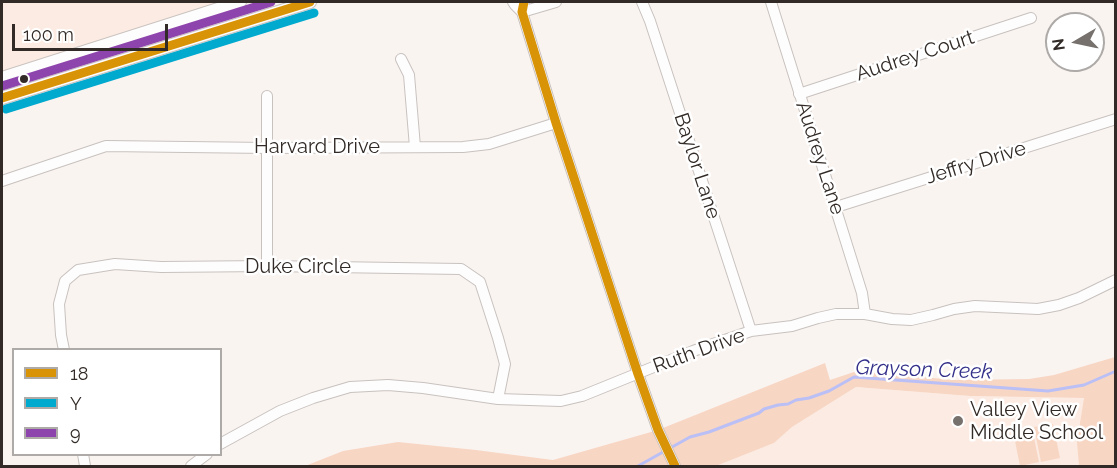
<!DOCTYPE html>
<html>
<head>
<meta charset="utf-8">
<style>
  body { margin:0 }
  #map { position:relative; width:1117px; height:468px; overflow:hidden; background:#faf4f1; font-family:Raleway,sans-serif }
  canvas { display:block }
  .frame { position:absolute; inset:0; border:3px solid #312a26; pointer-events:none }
  .legend { position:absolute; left:12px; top:348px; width:210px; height:108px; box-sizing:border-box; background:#fff; border:2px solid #adaaa8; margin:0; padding:8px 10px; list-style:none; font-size:18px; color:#312a26 }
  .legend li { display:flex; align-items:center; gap:12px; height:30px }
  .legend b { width:30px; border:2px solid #adaaa8 }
  .north { position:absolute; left:1045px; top:12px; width:60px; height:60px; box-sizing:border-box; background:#fff; border:2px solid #adaaa8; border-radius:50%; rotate:261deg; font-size:16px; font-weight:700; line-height:24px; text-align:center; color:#312a26 }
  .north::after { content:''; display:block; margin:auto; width:21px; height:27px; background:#77716d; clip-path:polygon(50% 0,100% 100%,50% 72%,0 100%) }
  .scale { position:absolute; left:12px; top:24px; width:156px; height:27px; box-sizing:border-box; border:3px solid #312a26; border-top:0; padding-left:8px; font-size:18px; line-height:21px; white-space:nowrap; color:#312a26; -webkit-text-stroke:4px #fff; paint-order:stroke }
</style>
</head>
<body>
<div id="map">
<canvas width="1117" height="468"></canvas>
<div class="frame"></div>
<ul class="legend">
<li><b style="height:8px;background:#d99306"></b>18</li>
<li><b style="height:8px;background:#00a9ce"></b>Y</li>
<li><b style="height:8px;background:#8e44ad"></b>9</li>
</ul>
<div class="north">N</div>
<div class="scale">100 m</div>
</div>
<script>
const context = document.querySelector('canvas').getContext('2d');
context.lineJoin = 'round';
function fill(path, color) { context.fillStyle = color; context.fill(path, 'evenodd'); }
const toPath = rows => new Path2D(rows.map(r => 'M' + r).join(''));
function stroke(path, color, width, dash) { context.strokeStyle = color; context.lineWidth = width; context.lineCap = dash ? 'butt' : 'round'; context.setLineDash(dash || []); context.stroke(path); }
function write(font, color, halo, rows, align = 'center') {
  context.font = font + ' Raleway,sans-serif'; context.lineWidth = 5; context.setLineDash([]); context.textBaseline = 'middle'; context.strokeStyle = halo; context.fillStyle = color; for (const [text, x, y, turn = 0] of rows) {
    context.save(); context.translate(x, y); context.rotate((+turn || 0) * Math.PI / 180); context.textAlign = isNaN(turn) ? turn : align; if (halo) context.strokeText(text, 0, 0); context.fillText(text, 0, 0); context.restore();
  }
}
const built = toPath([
  [2,2,240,2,2,78],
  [856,387,970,396,1084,398,1115,466,716,466,774,443,792,427]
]);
const green = toPath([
  [1115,357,1115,466,1079,466,1077,442,1084,398,970,396,856,387,792,427,774,443,716,466,305,466,343,451,398,442,476,450,553,460,658,430,825,363,830,380,854,372,894,374,953,380,1029,379,1054,375],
  [1053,424,1060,458,1041,462,1034,427],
  [1032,428,1039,462,1020,466,1013,431]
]);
const stream = toPath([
  [638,466,690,437,709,432,759,413,764,409,778,405,788,404,796,400,809,398,829,391,854,377,1048,391,1084,385,1116,371]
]);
const minor = toPath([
  [513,2,515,5,522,12],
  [524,2,522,12,556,123,638,374,658,430,675,466],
  [642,2,650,21,751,331],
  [771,2,862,293,865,314],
  [522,12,556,2],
  [401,59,409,75,415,147],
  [799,94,1031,18],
  [267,96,267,266],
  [2,181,106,146,268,148,463,147,489,144,556,123],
  [836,207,1116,119],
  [64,350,61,335,59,304,65,281,78,270,115,264,161,267,267,266,461,269,480,282,498,338,505,364,498,399],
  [220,444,280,411,313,398,350,387,388,385,423,388,498,399,561,401,582,396,693,351,751,331,792,326,818,318,836,314,865,314,892,319,911,320,933,315,954,309,975,306,1038,309,1059,305,1079,298,1116,280],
  [83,454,85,466],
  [191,466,207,454]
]);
const major = toPath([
  [2,78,240,2],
  [2,98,310,2]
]);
const bus1 = toPath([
  [524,2,522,12,556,123,638,374,658,430,675,466],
  [2,98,310,2]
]);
const bus2 = toPath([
  [6,109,314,13]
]);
const bus3 = toPath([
  [2,86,271,2]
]);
const markers = [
  [24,79,5,"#312a26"],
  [958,421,6,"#77716d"]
];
const streetNames = [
  ["Audrey Court",915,56,-18],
  ["Harvard Drive",317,147],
  ["Audrey Lane",820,158,72],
  ["Jeffry Drive",976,163,-17],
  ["Baylor Lane",697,166,72],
  ["Duke Circle",298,267],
  ["Ruth Drive",699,351,-20]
];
const poiNames = [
  ["Valley View",970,410],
  ["Middle School",970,433]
];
const waterNames = [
  ["Grayson Creek",924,370,2]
];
fill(built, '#fcebe2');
fill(green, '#f8d6c4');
stroke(stream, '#babff6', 3);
stroke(minor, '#c8c2bf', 12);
stroke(major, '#c8c2bf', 14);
stroke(minor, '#fefdfd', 10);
stroke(major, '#fefdfd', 12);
stroke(bus1, '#d99306', 9);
stroke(bus2, '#00a9ce', 9);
stroke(bus3, '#8e44ad', 9);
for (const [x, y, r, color] of markers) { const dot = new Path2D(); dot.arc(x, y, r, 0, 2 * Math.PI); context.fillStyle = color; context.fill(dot); stroke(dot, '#fff', 2); }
write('20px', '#312a26', '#fff', streetNames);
write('20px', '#312a26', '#fff', poiNames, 'left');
write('italic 21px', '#322f89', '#fff', waterNames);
</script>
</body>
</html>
